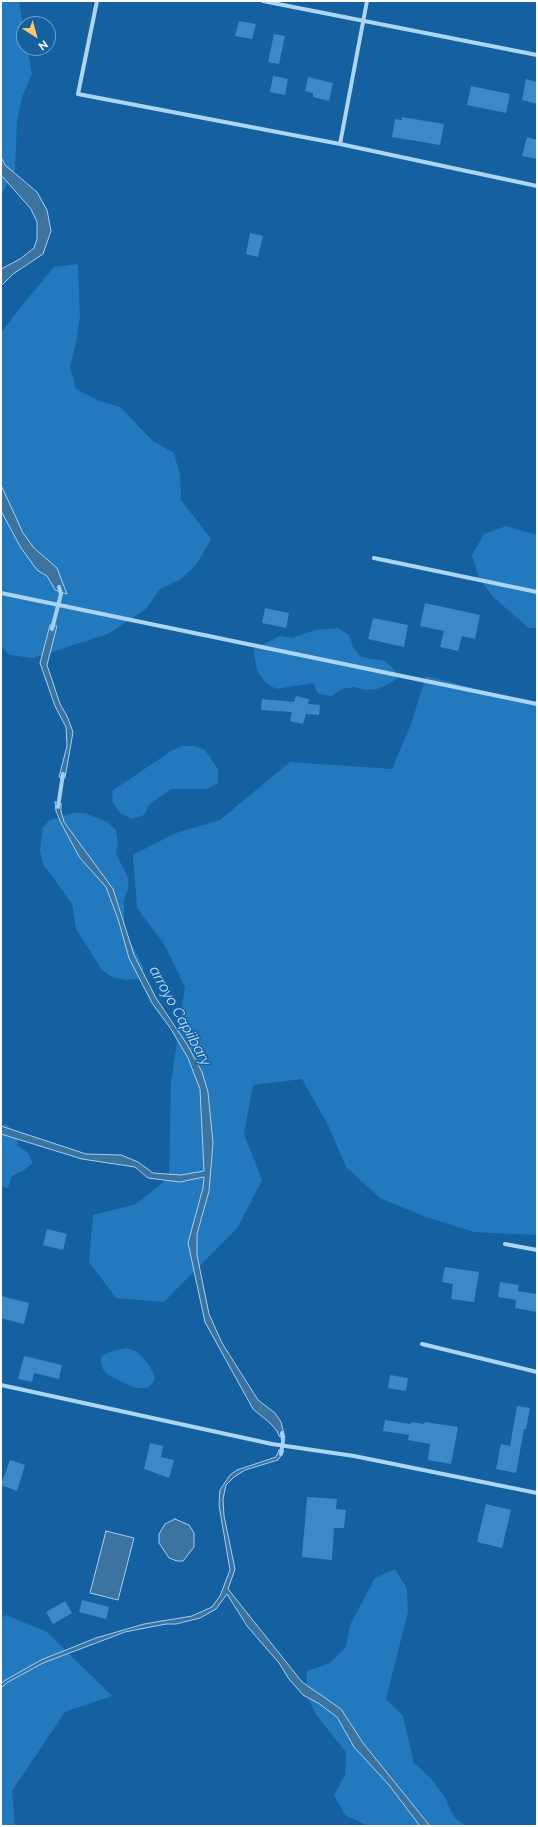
<!DOCTYPE html>
<html>
<head>
<meta charset="utf-8">
<style>
  body { margin:0 }
  #map { position:relative; width:538px; height:1827px; overflow:hidden; background:#1460a0; font-family:Raleway,sans-serif }
  canvas { display:block }
  .frame { position:absolute; inset:0; border:2px solid #fff; pointer-events:none }
  .north { position:absolute; left:16px; top:16px; width:40px; height:40px; box-sizing:border-box; background:#1460a0; border:1px solid #72a0c6; border-radius:50%; rotate:143deg; font-size:11px; font-weight:700; line-height:16px; text-align:center; color:#fff }
  .north::after { content:''; display:block; margin:auto; width:14px; height:18px; background:#ffc66f; clip-path:polygon(50% 0,100% 100%,50% 72%,0 100%) }
</style>
</head>
<body>
<div id="map">
<canvas width="538" height="1827"></canvas>
<div class="frame"></div>
<div class="north">N</div>
</div>
<script>
const context = document.querySelector('canvas').getContext('2d');
context.lineJoin = 'round';
function fill(path, color) { context.fillStyle = color; context.fill(path, 'evenodd'); }
const toPath = rows => new Path2D(rows.map(r => 'M' + r).join(''));
function stroke(path, color, width, dash) { context.strokeStyle = color; context.lineWidth = width; context.lineCap = dash ? 'butt' : 'round'; context.setLineDash(dash || []); context.stroke(path); }
function write(font, color, halo, rows, align = 'center') {
  context.font = font + ' Raleway,sans-serif'; context.lineWidth = 3; context.setLineDash([]); context.textBaseline = 'middle'; context.strokeStyle = halo; context.fillStyle = color; for (const [text, x, y, turn = 0] of rows) {
    context.save(); context.translate(x, y); context.rotate((+turn || 0) * Math.PI / 180); context.textAlign = isNaN(turn) ? turn : align; if (halo) context.strokeText(text, 0, 0); context.fillText(text, 0, 0); context.restore();
  }
}
const green = toPath([
  [1,1,19,1,24,32,24,48,27,48,32,74,22,97,17,122,15,170,1,195],
  [78,264,80,316,76,343,70,367,76,389,97,400,120,407,153,441,174,453,180,475,181,500,211,539,196,565,181,579,159,590,146,609,108,634,33,658,9,655,1,645,1,333,23,304,54,267],
  [506,526,537,535,537,628,529,628,493,597,479,578,472,555,484,534],
  [338,628,349,635,353,647,360,656,371,659,383,660,392,667,399,677,389,684,377,689,365,690,354,687,342,689,331,696,318,694,313,683,276,689,265,682,258,672,255,661,254,649,280,636,292,638,315,630],
  [426,676,537,704,537,1235,474,1232,426,1217,380,1198,346,1167,328,1125,302,1079,253,1085,244,1134,262,1180,238,1227,164,1302,116,1298,89,1262,93,1215,136,1204,169,1177,171,1082,185,987,164,944,137,908,133,855,176,833,220,820,290,762,392,769,411,724],
  [182,746,194,746,205,750,218,769,218,783,207,789,171,789,150,804,144,815,132,819,120,813,113,803,112,791,171,751],
  [74,813,85,813,107,822,116,830,118,842,116,854,128,877,128,889,124,900,124,925,128,937,144,968,138,979,125,980,112,977,102,970,76,929,72,904,43,864,40,851,43,827,50,820],
  [6,1124,15,1132,18,1144,15,1146,18,1146,27,1152,33,1163,23,1171,12,1176,8,1188,1,1186,1,1126],
  [126,1348,137,1352,146,1361,153,1372,155,1378,152,1384,147,1388,136,1388,124,1383,107,1374,103,1369,101,1364,101,1357,106,1353],
  [395,1569,407,1589,408,1612,386,1699,403,1716,414,1763,431,1778,444,1796,454,1817,465,1826,368,1826,345,1815,334,1795,345,1775,346,1752,317,1716,306,1695,307,1671,330,1663,346,1647,350,1625,375,1578],
  [6,1615,47,1632,112,1696,65,1712,12,1791,15,1826,1,1826,1,1618]
]);
const water = toPath([
  [1,157,5,165,37,192,47,210,51,231,43,254,13,274,1,286,1,269,20,259,34,248,37,239,37,222,31,209,1,175,1,157],
  [1,485,23,533,34,548,57,568,67,594,55,590,47,576,37,570,21,548,1,511,1,485],
  [50,625,57,626,47,665,60,704,67,716,73,732,65,778,59,777,67,746,66,727,55,706,40,663,50,625],
  [55,802,61,803,61,811,64,822,113,889,134,955,156,998,188,1046,202,1072,208,1092,213,1143,209,1191,197,1234,197,1255,209,1314,222,1343,258,1400,275,1413,281,1422,285,1438,279,1436,277,1431,270,1423,253,1409,205,1322,188,1243,203,1188,204,1177,180,1182,148,1178,135,1167,82,1159,1,1134,1,1126,86,1154,121,1155,138,1162,153,1173,181,1175,204,1171,200,1089,188,1058,171,1029,152,1003,129,958,118,919,106,887,80,858,61,823,56,811,55,802],
  [279,1450,284,1451,278,1460,245,1470,234,1477,226,1485,223,1499,224,1516,235,1569,228,1589,302,1682,341,1709,363,1743,430,1826,420,1826,389,1785,354,1747,337,1717,318,1703,303,1695,289,1679,279,1663,247,1626,227,1594,216,1609,200,1618,176,1624,166,1624,125,1632,43,1663,8,1682,1,1688,1,1684,4,1681,41,1660,96,1638,144,1624,192,1616,212,1607,220,1596,230,1570,219,1505,220,1490,230,1475,237,1470,276,1457,279,1450],
  [175,1519,189,1525,194,1533,194,1547,183,1561,177,1561,169,1558,159,1543,159,1534,165,1524,175,1519],
  [106,1531,134,1538,118,1600,90,1593,106,1531]
]);
const stream = toPath([
  [52,629,61,594,59,587],
  [58,807,63,774],
  [281,1454,283,1441,282,1433]
]);
const building = toPath([
  [239,21,256,24,252,39,235,36],
  [274,34,285,36,279,64,268,62],
  [273,76,288,79,285,95,270,92],
  [308,77,333,83,329,101,313,97,313,93,305,91],
  [526,79,537,82,537,104,522,100],
  [471,86,510,94,506,113,467,105],
  [402,117,444,124,440,145,392,137,395,119,402,120],
  [527,137,537,140,537,159,522,156],
  [250,233,263,236,258,257,246,254],
  [425,603,480,615,475,639,462,636,458,651,440,647,444,631,420,626],
  [265,608,289,613,286,628,262,623],
  [373,618,408,625,404,647,368,639],
  [296,696,309,699,308,704,320,705,319,715,306,714,303,724,290,721,292,712,261,710,262,699,294,702],
  [47,1229,67,1234,63,1250,43,1245],
  [445,1267,479,1272,474,1302,451,1299,453,1284,442,1282],
  [500,1282,519,1285,518,1291,537,1294,537,1312,515,1308,516,1300,498,1297],
  [1,1296,29,1303,24,1324,1,1318],
  [24,1356,62,1365,59,1379,34,1373,32,1382,18,1379],
  [390,1375,408,1378,406,1391,388,1388],
  [517,1406,530,1408,526,1429,524,1429,516,1473,496,1469,501,1444,510,1446],
  [385,1420,411,1424,411,1422,424,1424,425,1422,458,1427,451,1464,428,1460,430,1444,408,1440,409,1435,383,1431],
  [150,1443,163,1446,161,1457,174,1460,169,1478,144,1469],
  [10,1460,25,1465,17,1491,1,1485],
  [307,1497,337,1499,336,1509,346,1510,344,1528,334,1528,332,1560,302,1557],
  [486,1504,511,1510,502,1548,477,1542],
  [82,1600,109,1607,106,1619,79,1612],
  [65,1601,72,1613,53,1624,46,1612]
]);
const street = toPath([
  [97,1,78,94,340,144,537,186],
  [263,1,537,55],
  [340,144,367,1],
  [374,558,537,592],
  [1,593,537,704],
  [505,1244,537,1250],
  [422,1344,537,1372],
  [1,1385,272,1444,354,1456,537,1493]
]);
const waterNames = [
  ["arroyo Capiibary",180,1016,61]
];
fill(green, '#2379bd');
fill(water, '#3c739f');
stroke(water, '#9fd1f7', 1);
stroke(stream, '#9fd1f7', 4);
fill(building, '#3d89c7');
stroke(street, '#acd5f4', 4);
write('italic 15px', '#b9defa', '#1460a0', waterNames);
</script>
</body>
</html>
